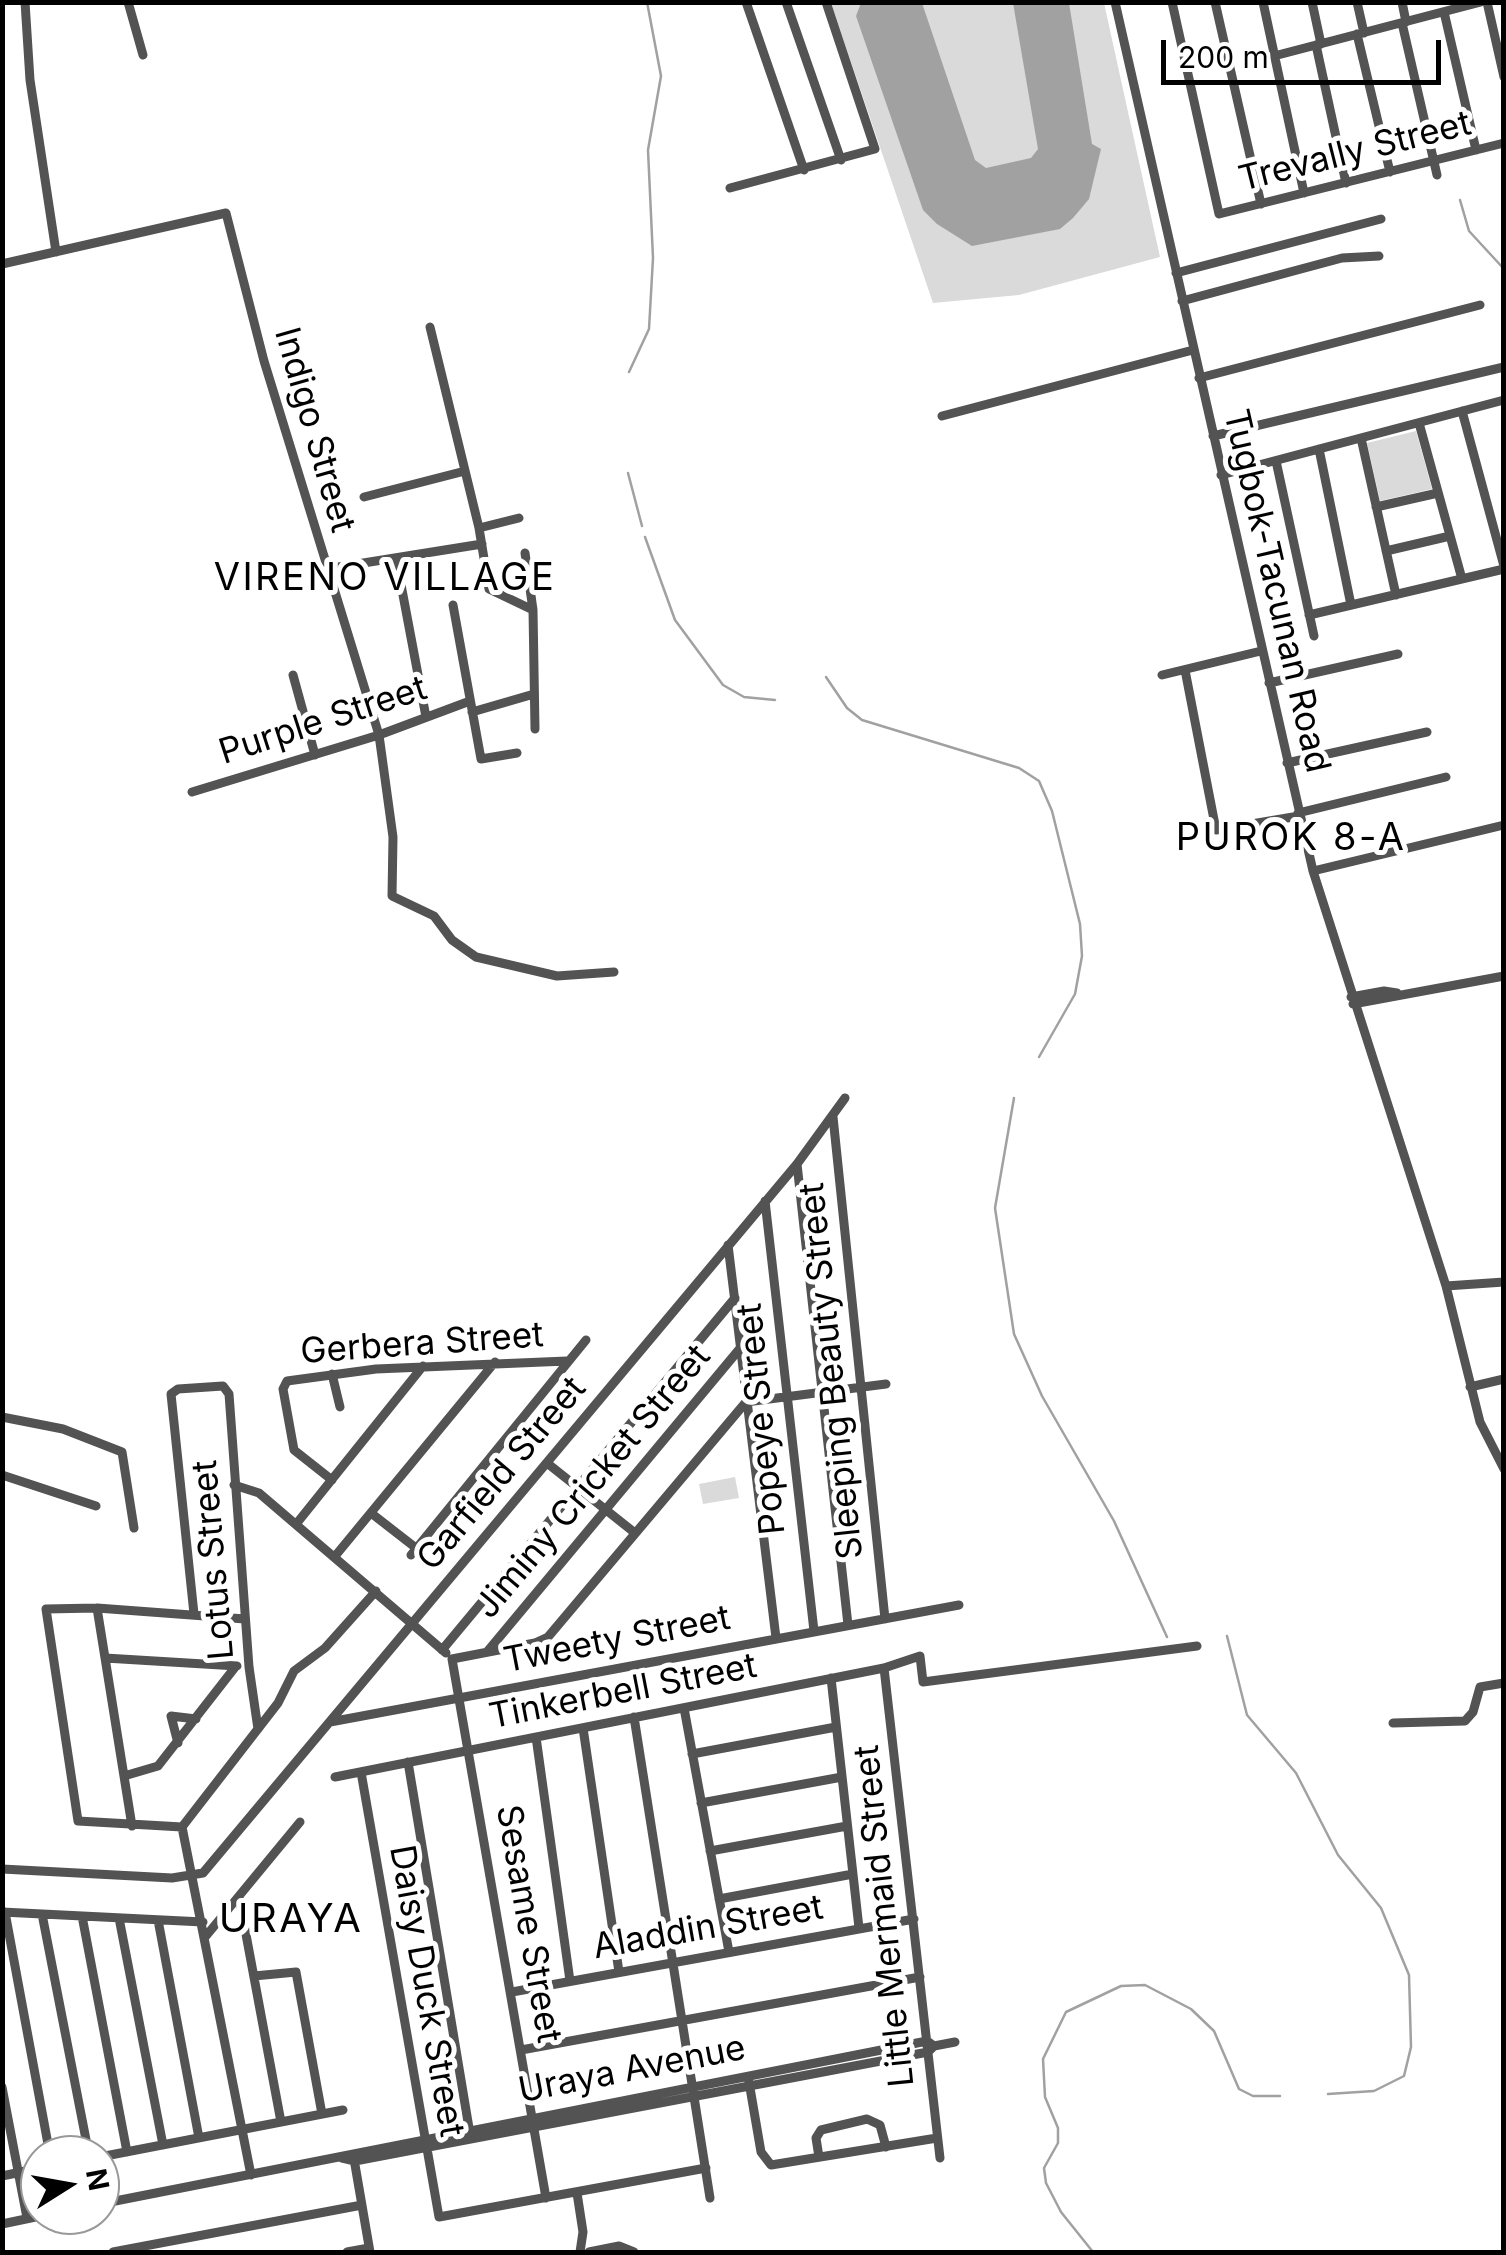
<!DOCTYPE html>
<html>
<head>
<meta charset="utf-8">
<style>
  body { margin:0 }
  #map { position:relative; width:1506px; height:2255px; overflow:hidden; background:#fff; font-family:Inter,sans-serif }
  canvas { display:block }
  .frame { position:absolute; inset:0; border:5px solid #000; pointer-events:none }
  .north { position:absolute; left:20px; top:2135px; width:100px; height:100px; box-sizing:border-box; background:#fff; border:2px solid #999; border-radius:50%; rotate:79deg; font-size:28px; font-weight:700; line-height:40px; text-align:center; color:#000 }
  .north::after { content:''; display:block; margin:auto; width:35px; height:45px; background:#000; clip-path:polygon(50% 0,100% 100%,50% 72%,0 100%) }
  .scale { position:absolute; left:1161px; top:40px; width:280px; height:45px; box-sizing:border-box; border:5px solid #000; border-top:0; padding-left:12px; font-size:30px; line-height:35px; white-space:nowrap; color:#000; -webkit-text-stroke:8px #fff; paint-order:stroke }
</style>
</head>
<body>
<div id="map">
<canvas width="1506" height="2255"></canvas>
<div class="frame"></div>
<div class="north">N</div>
<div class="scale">200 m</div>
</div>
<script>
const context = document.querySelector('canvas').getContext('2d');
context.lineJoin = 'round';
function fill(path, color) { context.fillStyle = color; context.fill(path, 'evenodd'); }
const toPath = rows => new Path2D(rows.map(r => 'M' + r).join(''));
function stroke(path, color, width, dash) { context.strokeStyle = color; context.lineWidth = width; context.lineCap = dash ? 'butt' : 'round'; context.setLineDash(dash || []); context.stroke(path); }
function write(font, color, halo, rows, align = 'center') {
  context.font = font + ' Inter,sans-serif'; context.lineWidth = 10; context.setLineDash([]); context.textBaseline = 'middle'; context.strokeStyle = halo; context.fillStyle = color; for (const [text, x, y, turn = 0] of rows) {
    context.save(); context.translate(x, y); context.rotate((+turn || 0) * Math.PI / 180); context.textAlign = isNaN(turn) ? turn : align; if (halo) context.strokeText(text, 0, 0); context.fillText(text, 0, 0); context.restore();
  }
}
const green = toPath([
  [831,3,1104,3,1160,257,1019,295,933,303],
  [1416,431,1432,489,1380,501,1367,443],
  [735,1477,739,1498,703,1504,699,1484]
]);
const water = toPath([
  [861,3,922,3,975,160,986,168,1031,158,1038,149,1013,3,1069,3,1092,144,1101,149,1089,199,1073,218,1060,229,972,246,937,224,923,210,856,16]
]);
const stream = toPath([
  [1460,200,1469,231,1504,269],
  [629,372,649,329,653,258,648,150,661,76,647,2],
  [628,473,642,526],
  [645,537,675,620,723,685,744,697,775,700],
  [826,677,847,708,862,720,1019,768,1039,781,1052,811,1080,924,1082,956,1075,994,1039,1057],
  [1014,1098,995,1208,1014,1334,1042,1396,1114,1521,1167,1637],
  [1227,1636,1247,1715,1296,1773,1338,1855,1381,1908,1409,1975,1411,2047,1404,2076,1374,2091,1328,2094],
  [1093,2252,1061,2212,1046,2183,1044,2168,1058,2143,1058,2128,1045,2097,1043,2059,1066,2012,1121,1986,1145,1985,1191,2009,1214,2031,1239,2089,1253,2096,1280,2096]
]);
const minor = toPath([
  [25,2,30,80,56,252],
  [128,2,143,55],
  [746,2,804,170],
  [786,2,841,160],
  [1115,2,1313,871,1446,1286,1480,1422,1504,1469],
  [1172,2,1219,214,1504,143],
  [1215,2,1261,204],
  [1263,2,1304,193],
  [1312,2,1321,44],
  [1357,2,1364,33],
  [1402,2,1406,22],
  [1487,2,1504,77],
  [1444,12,1476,150],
  [1402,23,1437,175],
  [1357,34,1390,172],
  [1316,45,1346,183],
  [1274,56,1481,2],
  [730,188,875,149,826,2],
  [2,264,226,213,264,361,379,735,393,837,392,896,434,916,452,940,476,957,557,976,614,972],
  [1176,273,1381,219],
  [1182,301,1342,258,1379,256],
  [430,327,479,528,489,589,533,610],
  [1199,378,1480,305],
  [1462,411,1504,566],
  [942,416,1193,350],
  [1419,423,1462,579],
  [1213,436,1504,367],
  [1361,438,1396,595],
  [1319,449,1351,605],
  [1276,461,1314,636],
  [1221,475,1504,400],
  [364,497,465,471],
  [1376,507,1438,493],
  [479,528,519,518],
  [1386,551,1450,536],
  [525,553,533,610,535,729],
  [396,558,426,717],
  [326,569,482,544],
  [453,605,481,759,517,753],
  [1309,615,1504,569],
  [1185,670,1216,830,1299,816],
  [293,675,315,755],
  [1162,675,1261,651],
  [1269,683,1398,654],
  [472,712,534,694],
  [1287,763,1427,732],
  [192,792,379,735,470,701],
  [1298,813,1446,777],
  [1313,871,1504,825],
  [1351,997,1384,991,1397,993],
  [1353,1004,1504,976],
  [833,1117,885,1619],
  [797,1164,848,1625],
  [765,1201,814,1631],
  [728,1245,776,1638],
  [1446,1286,1504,1282],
  [332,1374,340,1407],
  [1470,1387,1504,1379],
  [2,1417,63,1429,122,1452,134,1528],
  [547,1463,635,1533],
  [2,1475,96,1506],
  [332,1480,294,1450,283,1389,287,1381,376,1369,567,1361],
  [234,1485,259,1493,446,1653],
  [371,1513,416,1548],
  [297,1523,423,1366],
  [336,1555,495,1362],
  [411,1555,586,1340],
  [97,1608,132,1826],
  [194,1614,171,1394,178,1389,223,1386,229,1394,249,1667,258,1729],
  [442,1650,735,1298],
  [487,1652,742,1346],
  [105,1658,237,1666],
  [452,1659,546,2198],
  [452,1659,535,1643,548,1637,746,1402,886,1384],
  [884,1668,940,2158],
  [831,1678,859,1928],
  [684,1708,729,1952],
  [634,1717,710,2198],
  [330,1722,959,1605],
  [1393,1723,1465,1721,1473,1712,1480,1687,1504,1683],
  [583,1728,619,1972],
  [536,1737,570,1981],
  [178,1743,171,1716,196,1719],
  [692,1754,836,1727],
  [408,1762,470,2134],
  [361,1772,439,2217,706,2168],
  [124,1776,158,1766,236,1666],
  [335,1777,884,1668,920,1656,923,1682,1197,1646],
  [701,1803,842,1777],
  [182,1827,78,1821,46,1609,97,1608,245,1619],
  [182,1827,251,2175],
  [182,1827,278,1703,294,1671,325,1648,376,1591],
  [710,1851,847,1826],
  [2,1869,172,1878,203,1873,797,1164,845,1098],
  [239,1897,281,2122],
  [719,1899,853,1874],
  [2,1912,203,1922],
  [5,1912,50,2155],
  [42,1914,89,2155],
  [82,1916,127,2152],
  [119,1918,163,2145],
  [158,1920,199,2138],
  [206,1936,300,1822],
  [254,1976,296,1972,322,2114],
  [512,1992,914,1919],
  [521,2050,920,1977],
  [749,2082,761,2152,771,2165,937,2138],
  [2,2087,27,2218],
  [100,2157,343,2110],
  [819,2157,816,2138,821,2130,867,2119,880,2125,886,2147],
  [342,2158,355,2161,928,2052,934,2046,955,2042],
  [354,2159,370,2252],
  [2,2176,40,2168],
  [577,2193,583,2232,580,2252],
  [100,2204,927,2041,934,2046],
  [2,2224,45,2215],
  [113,2252,362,2205],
  [347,2252,369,2248],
  [589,2252,619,2246,634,2252]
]);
const streetNames = [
  ["Trevally Street",1355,152,-14],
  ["Indigo Street",314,430,74],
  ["Tugbok-Tacunan Road",1276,591,77],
  ["Purple Street",323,721,-18],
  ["Gerbera Street",422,1344,-4],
  ["Sleeping Beauty Street",832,1371,-96],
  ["Popeye Street",762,1419,-96],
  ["Garfield Street",502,1474,-50],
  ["Jiminy Cricket Street",593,1482,-50],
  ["Lotus Street",214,1560,-95],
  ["Tweety Street",617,1640,-11],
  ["Tinkerbell Street",623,1692,-11],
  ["Little Mermaid Street",885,1916,-96],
  ["Sesame Street",528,1924,80],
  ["Aladdin Street",708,1928,-10],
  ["Daisy Duck Street",426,1991,80],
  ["Uraya Avenue",632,2070,-11]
];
const neighbourhoodNames = [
  ["VIRENO VILLAGE",385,579],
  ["PUROK 8-A",1291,839]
];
const quarterNames = [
  ["URAYA",291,1920]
];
fill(green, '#dadada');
fill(water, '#a1a1a1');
stroke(stream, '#a1a1a1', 2.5);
stroke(minor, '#535353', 9);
write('35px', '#000', '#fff', streetNames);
context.letterSpacing = '2.5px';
write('38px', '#000', '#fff', neighbourhoodNames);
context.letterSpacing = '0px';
context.letterSpacing = '2.5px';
write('40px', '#000', '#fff', quarterNames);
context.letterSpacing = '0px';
</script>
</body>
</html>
